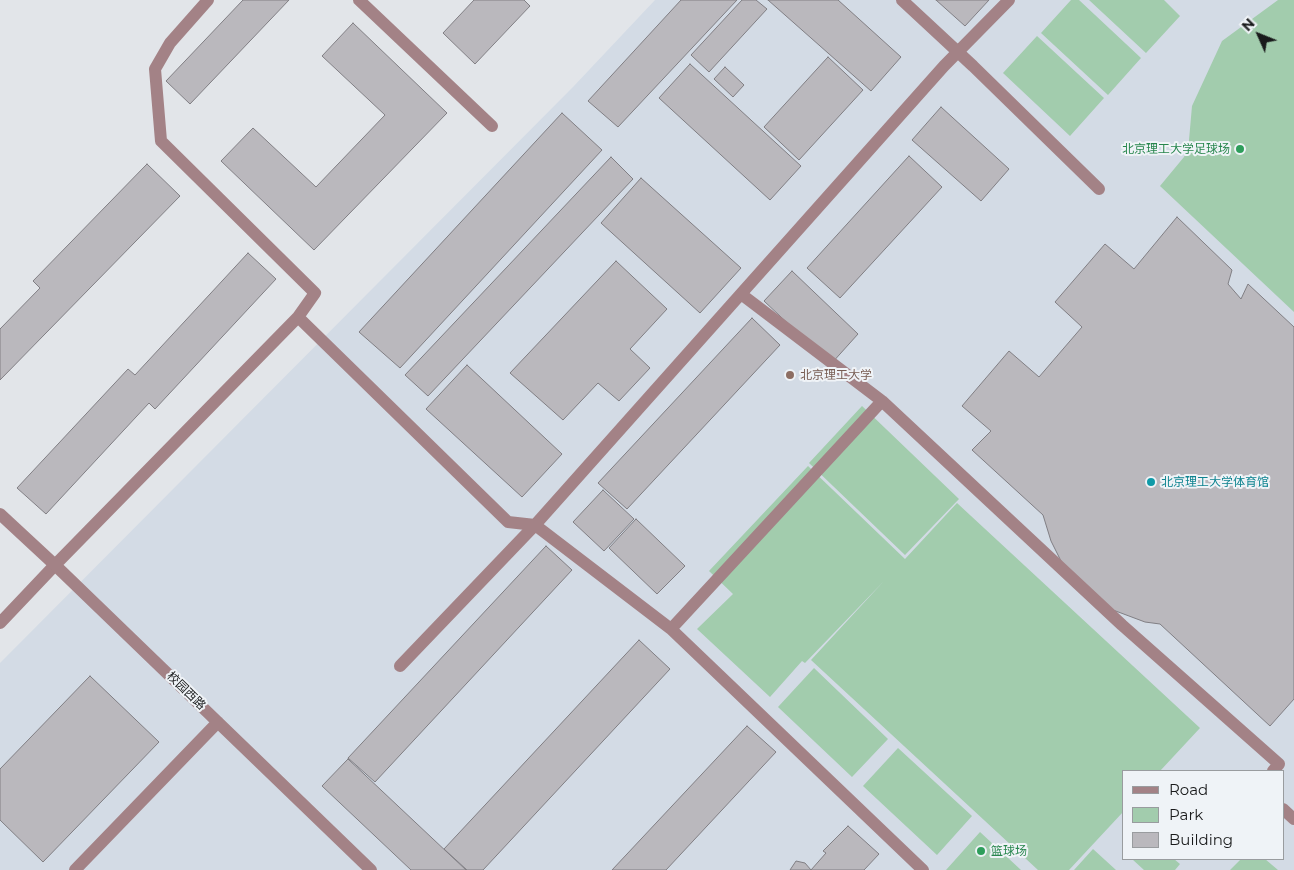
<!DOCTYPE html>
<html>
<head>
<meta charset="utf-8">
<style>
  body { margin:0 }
  #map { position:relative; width:1294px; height:870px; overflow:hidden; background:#e2e5e9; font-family:Montserrat,sans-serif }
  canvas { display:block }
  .legend { position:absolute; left:1122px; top:770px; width:162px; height:90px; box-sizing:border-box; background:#eff3f7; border:1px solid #999c9f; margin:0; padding:6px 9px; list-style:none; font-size:15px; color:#191a1b }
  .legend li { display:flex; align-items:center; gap:10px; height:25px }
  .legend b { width:25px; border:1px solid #999c9f }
  .north { position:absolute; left:1234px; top:10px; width:50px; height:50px; -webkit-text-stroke:4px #eff3f7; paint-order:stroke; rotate:314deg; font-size:14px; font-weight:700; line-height:20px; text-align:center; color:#191a1b }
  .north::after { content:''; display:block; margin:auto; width:18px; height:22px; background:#191a1b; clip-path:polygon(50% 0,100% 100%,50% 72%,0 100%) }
</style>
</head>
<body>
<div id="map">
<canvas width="1294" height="870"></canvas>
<ul class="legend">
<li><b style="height:6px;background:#a38286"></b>Road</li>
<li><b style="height:14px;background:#a2ccad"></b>Park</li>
<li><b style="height:14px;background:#bab8bd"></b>Building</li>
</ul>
<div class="north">N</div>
</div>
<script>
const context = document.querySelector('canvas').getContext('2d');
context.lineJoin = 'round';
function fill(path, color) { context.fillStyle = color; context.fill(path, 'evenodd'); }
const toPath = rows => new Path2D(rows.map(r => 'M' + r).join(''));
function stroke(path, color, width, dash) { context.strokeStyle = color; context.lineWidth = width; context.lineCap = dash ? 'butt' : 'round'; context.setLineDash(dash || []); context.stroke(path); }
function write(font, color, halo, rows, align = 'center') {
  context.font = font + ' Montserrat,"Noto Sans SC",sans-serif'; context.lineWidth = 4; context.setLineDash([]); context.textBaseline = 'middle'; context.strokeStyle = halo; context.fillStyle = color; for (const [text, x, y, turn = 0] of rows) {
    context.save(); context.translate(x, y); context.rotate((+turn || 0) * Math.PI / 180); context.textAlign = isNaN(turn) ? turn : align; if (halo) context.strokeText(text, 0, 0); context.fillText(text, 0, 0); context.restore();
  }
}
const built = toPath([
  [655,0,1294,0,1294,870,0,870,0,663,573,87],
  [1123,771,1283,771,1283,859,1123,859]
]);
const green = toPath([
  [1071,0,1079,0,1141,58,1108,95,1041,33],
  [1089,0,1164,0,1180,16,1146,53],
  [1278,0,1294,0,1294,312,1160,186,1184,157,1189,140,1192,106,1222,41],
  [1037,36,1104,98,1070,136,1003,73],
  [862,406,959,499,905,555,809,463],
  [808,466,905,559,957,503,1200,728,1160,771,1123,771,1123,812,1069,870,1038,870,811,660,884,581,805,663,802,661,770,697,697,629,733,594,709,571],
  [814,668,888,739,852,777,778,707],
  [898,748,972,816,937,855,863,786],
  [980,832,1021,870,946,870],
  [1093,849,1116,870,1074,870],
  [1132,859,1174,859,1180,864,1175,870,1144,870],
  [1241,859,1265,859,1278,870,1230,870]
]);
const building = toPath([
  [243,0,289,0,190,104,166,81,243,0],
  [474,0,524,0,530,6,475,64,443,33,474,0],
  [681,0,737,0,618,127,588,101,681,0],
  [742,0,756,0,767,9,709,72,691,55,742,0],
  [768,0,838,0,901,57,871,91,768,0],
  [936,0,989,0,965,26,936,0],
  [353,23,447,113,314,250,221,161,253,128,316,187,385,115,322,56,353,23],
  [828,57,863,90,799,160,764,127,828,57],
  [690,64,801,166,770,200,659,98,690,64],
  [725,67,744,85,733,97,714,79,725,67],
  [941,107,1009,169,981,201,912,140,941,107],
  [562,113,602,150,400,368,359,332,562,113],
  [909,156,942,187,840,298,807,268,909,156],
  [611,157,633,179,428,396,405,375,611,157],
  [147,164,180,196,0,380,0,329,40,288,33,281,147,164],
  [641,178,741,268,700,313,601,223,641,178],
  [1177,217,1232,270,1228,284,1241,299,1248,284,1294,327,1294,699,1270,726,1160,624,1145,622,1113,610,1062,563,1051,541,1043,515,972,450,991,431,962,406,1009,351,1039,377,1082,327,1055,302,1105,244,1134,269,1177,217],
  [248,253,276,279,155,409,149,403,46,514,17,488,128,369,135,375,248,253],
  [616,261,667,309,630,349,650,368,619,401,598,383,563,420,510,373,616,261],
  [792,271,858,334,831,364,764,301,792,271],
  [752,318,780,345,627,509,598,483,752,318],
  [467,365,562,454,522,497,426,409,467,365],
  [603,490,634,519,604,551,573,522,603,490],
  [636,519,685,566,657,594,609,548,636,519],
  [546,546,572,570,375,782,348,758,546,546],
  [639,640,670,669,483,870,467,870,444,849,639,640],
  [90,676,159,742,43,862,0,820,0,769,90,676],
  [747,726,776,752,666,870,612,870,747,726],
  [348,759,466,870,411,870,322,786,348,759],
  [848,826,879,854,864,870,790,870,796,861,805,863,811,870,826,853,823,851,848,826]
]);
const service = toPath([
  [0,623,55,565]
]);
const minor = toPath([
  [208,0,170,43,155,69,161,141,315,293,298,317],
  [359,0,492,126],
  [902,0,973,66,1099,189],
  [741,294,882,401,1122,625,1279,764,1273,771],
  [882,401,671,629,923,870],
  [0,514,55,565,371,870],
  [55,565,298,317,508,522,535,525,671,629],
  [400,666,535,525,944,66,1009,0],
  [1283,809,1294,819],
  [75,870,218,722]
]);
const markers = [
  [1240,149,5,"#2e9e5b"],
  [790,375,5,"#8d6e63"],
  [1151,482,5,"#0f9aa8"],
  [981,851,5,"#2e9e5b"]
];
const leisureNames = [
  ["北京理工大学足球场",1230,149],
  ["篮球场",991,851,"left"]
];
const educationNames = [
  ["北京理工大学",800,375]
];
const cultureNames = [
  ["北京理工大学体育馆",1161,482]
];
const streetNames = [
  ["校园西路",186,691,44]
];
fill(built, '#d3dbe5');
fill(green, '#a2ccad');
fill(building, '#bab8bd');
stroke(building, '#817f84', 1);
stroke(service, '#a38286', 12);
stroke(minor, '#a38286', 12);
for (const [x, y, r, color] of markers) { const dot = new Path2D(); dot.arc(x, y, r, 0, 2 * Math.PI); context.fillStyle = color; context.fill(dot); stroke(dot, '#eff3f7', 2); }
write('12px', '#27864d', '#eff3f7', leisureNames, 'right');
write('12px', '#785e54', '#eff3f7', educationNames, 'left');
write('12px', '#0d838f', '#eff3f7', cultureNames, 'left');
write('12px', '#191a1b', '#eff3f7', streetNames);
</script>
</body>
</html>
